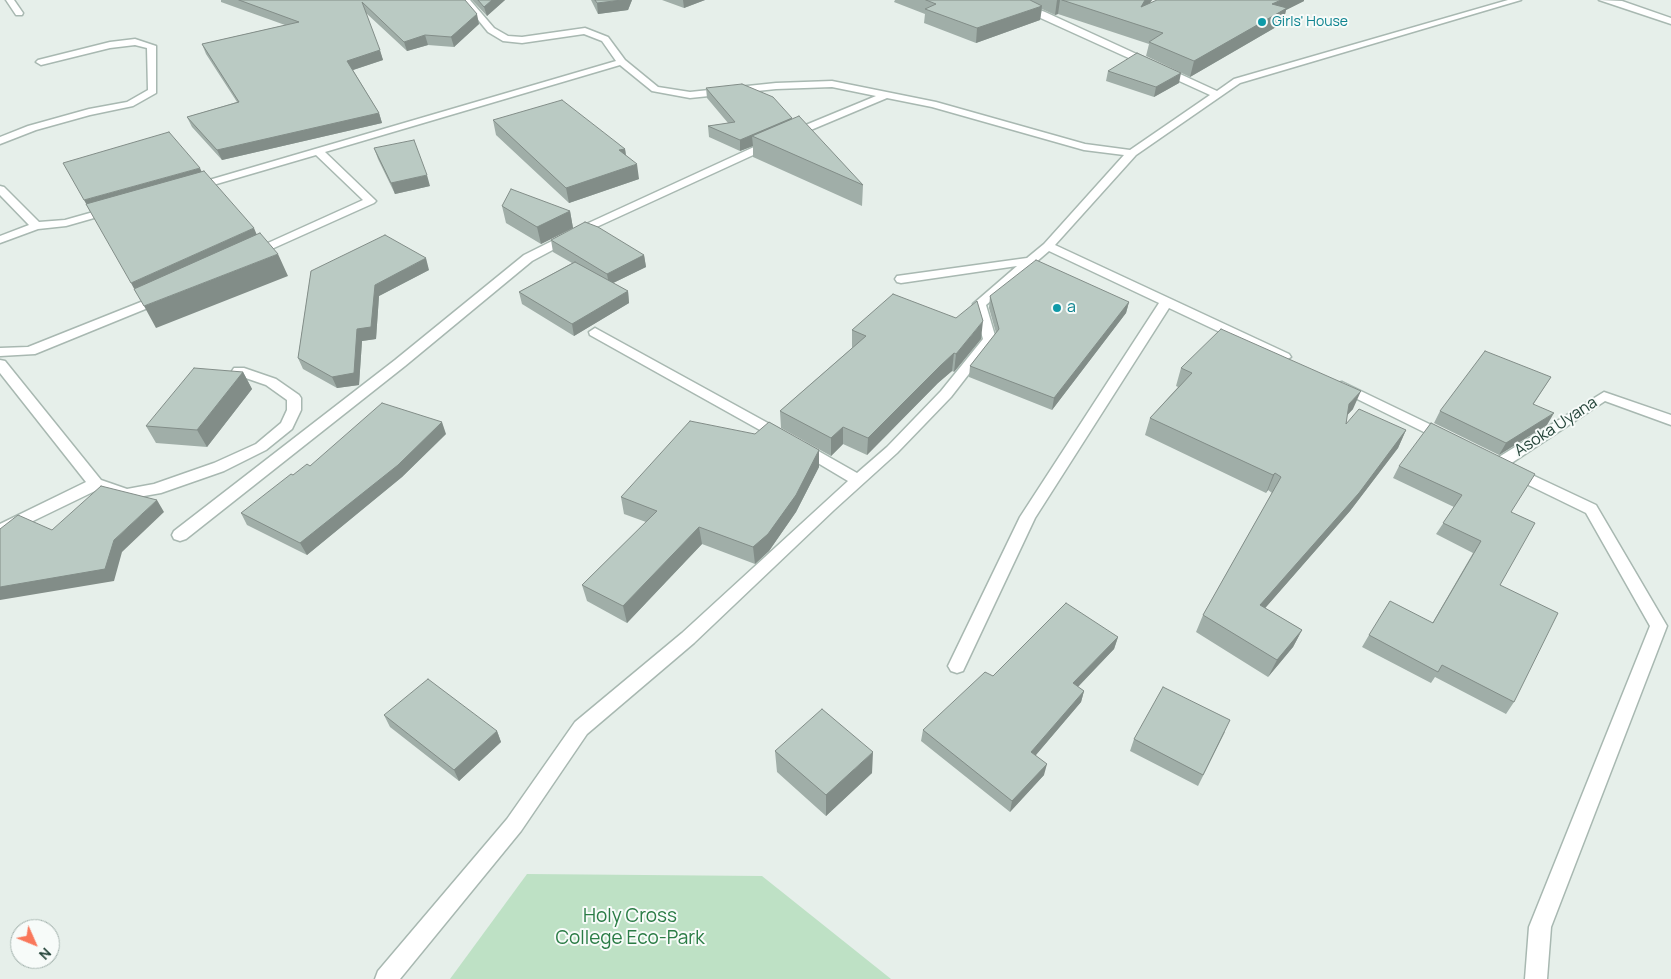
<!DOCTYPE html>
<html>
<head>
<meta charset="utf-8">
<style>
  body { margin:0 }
  #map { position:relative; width:1671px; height:979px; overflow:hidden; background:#e6efea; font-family:Manrope,sans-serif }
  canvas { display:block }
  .north { position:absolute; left:10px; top:919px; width:50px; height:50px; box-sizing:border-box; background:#f7fbf9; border:1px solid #a2b1ac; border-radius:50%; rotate:134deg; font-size:14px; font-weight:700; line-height:20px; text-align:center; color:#234338 }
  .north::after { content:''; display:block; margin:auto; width:18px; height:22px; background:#f9775a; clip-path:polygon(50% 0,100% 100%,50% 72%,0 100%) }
</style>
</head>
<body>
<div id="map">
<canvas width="1671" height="979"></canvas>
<div class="north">N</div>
</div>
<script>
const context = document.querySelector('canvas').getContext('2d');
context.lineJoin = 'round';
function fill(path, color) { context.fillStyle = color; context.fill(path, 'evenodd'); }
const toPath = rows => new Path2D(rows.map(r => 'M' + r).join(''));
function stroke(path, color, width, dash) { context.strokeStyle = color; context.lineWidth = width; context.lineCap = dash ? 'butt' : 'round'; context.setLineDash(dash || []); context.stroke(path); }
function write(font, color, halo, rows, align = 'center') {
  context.font = font + ' Manrope,sans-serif'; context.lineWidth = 4; context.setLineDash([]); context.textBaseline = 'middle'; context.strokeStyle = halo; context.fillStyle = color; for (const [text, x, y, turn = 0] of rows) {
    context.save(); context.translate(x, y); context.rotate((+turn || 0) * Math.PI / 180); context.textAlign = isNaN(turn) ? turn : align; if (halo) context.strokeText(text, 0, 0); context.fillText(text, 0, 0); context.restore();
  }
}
const green = toPath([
  [527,874,762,876,891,979,450,979]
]);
const minor = toPath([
  [6,0,14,0,23,13,22,15,16,15,6,0],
  [462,0,470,0,494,28,508,36,522,37,585,28,608,37,625,60,658,87,690,92,776,83,832,81,936,102,1085,144,1130,150,1210,95,1001,0,1013,0,1045,12,1217,91,1234,79,1508,0,1521,0,1240,83,1136,155,1055,245,1289,354,1291,357,1284,361,1279,360,1169,308,1035,518,963,671,957,673,951,671,948,666,1020,517,1159,303,1049,251,986,305,996,339,951,397,897,453,834,510,694,643,587,734,521,831,400,979,375,979,378,971,507,819,575,722,682,633,848,481,796,450,794,447,796,444,806,444,857,473,887,447,941,391,983,339,973,304,1017,266,901,283,897,282,895,279,897,276,1027,258,1044,244,1124,155,1084,150,932,107,887,98,775,145,590,230,532,261,405,366,186,539,180,541,174,539,172,535,174,531,395,360,524,255,582,226,767,141,876,96,832,87,776,89,690,98,652,91,620,65,325,152,374,199,376,201,374,203,256,256,248,256,246,254,248,252,363,200,316,155,196,190,191,187,192,185,616,61,602,41,584,34,522,43,503,41,488,32,462,0],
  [1599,0,1622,1,1671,18,1671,24,1599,0],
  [135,39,156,46,156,93,133,106,90,115,36,130,0,144,0,137,28,126,89,109,127,102,148,90,147,48,135,45,110,48,41,65,36,62,38,60,110,42,135,39],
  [0,186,4,187,39,222,65,220,111,207,117,210,115,212,66,226,38,229,0,243,0,236,29,225,0,195,0,186],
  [161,294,165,295,167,298,165,301,35,354,0,356,0,348,28,347,161,294],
  [595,328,786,433,788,436,786,439,781,441,776,439,590,335,589,332,595,328],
  [0,360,5,361,101,480,127,489,154,484,214,463,256,444,281,423,287,410,287,400,266,385,234,374,232,371,234,368,244,368,276,379,299,395,301,398,301,410,292,429,266,450,224,471,161,493,127,499,97,490,0,537,0,524,86,482,0,373,0,360],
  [1342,382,1450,434,1452,437,1450,440,1445,442,1440,440,1337,389,1335,386,1337,383,1342,382],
  [1604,392,1671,415,1671,425,1605,401,1504,468,1494,468,1492,464,1494,460,1604,392],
  [1513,466,1596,505,1667,626,1551,927,1547,979,1525,979,1529,927,1650,626,1586,513,1508,475,1506,471,1508,467,1513,466]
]);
const wall = toPath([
  [221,0,465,0,479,24,454,47,428,45,407,51,366,13,383,60,353,70,379,113,382,123,222,160,192,127,187,117,237,102,206,54,202,44,285,25,221,2],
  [472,0,505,0,487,16],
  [591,0,632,0,628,10,598,14],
  [662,0,705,0,684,8],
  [895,0,1152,0,1150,3,1304,1,1286,10,1283,23,1190,77,1146,56,1149,44,1058,14,1055,15,1042,9,1040,20,976,43,924,23,925,14,894,2],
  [1108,71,1179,83,1154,97,1106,81],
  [706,88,792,119,863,185,862,206,753,157,753,146,740,151,709,137,708,126,728,123,707,98],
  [493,120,625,149,626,155,639,179,569,203,496,135],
  [374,148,430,186,395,194,378,159],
  [502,206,570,211,573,228,541,244,506,223],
  [551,240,644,255,646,267,613,283,628,291,629,303,574,336,522,304,519,292,572,263,553,252],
  [429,270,379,296,376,339,362,341,359,385,337,388,303,369,298,358,311,271],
  [990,296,1129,302,1126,313,1052,410,969,377,970,366,996,333,989,308],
  [852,330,981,339,954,372,952,371,938,383,867,455,843,444,831,456,781,428,780,411,852,348],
  [1181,368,1353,409,1347,415,1346,424,1406,430,1398,448,1350,511,1265,608,1302,630,1293,647,1268,677,1196,632,1203,615,1272,493,1268,490,1266,493,1145,435,1150,418,1178,387,1176,386],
  [243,372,252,389,207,447,156,443,146,426],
  [1551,377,1533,405,1547,425,1499,455,1434,423,1440,411],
  [446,434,402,477,307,555,247,525,241,513,293,475,310,466],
  [1399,466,1511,512,1500,585,1514,702,1506,714,1435,677,1431,683,1362,647,1369,635,1433,622,1473,553,1436,534,1454,507,1393,478],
  [819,467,796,512,769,551,755,564,702,544,627,623,587,601,582,585,646,522,624,514,621,497],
  [1118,637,1114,649,1078,687,1084,691,1081,702,1036,755,1044,775,1010,812,921,741,923,730,993,676],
  [384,715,497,731,501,742,459,781,390,727],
  [1225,732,1198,786,1130,751,1134,739],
  [775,751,872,773,826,816,777,772]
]);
const shadedWall = toPath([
  [492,0,505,0,487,16,484,7],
  [622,0,632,0,628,10,598,14,597,3],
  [683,0,705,0,684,8],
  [1057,0,1060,0,1058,14,1055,15],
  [1145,0,1152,0,1138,21,1141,7],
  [1281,0,1304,0,1304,1,1286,10,1283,23,1190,77,1194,61,1272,4],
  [1042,6,1040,20,976,43,977,28],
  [477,14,479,24,454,47,451,37],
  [425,35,428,45,407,51,404,42],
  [380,50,383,60,350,71,347,61],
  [1181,73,1179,83,1154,97,1156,87],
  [379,113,382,123,222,160,217,150],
  [792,118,792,128,752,136,753,146,740,151,740,140],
  [625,149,627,164,619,150],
  [637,164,639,179,569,203,566,188],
  [200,168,205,179,90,211,84,200],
  [427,175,430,186,395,194,391,183],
  [570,211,573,228,541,244,537,227],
  [254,228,261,245,134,289,140,300,131,283],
  [278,254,288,276,156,328,144,306],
  [644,255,646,267,609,285,607,274],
  [426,258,429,270,379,296,376,339,362,341,359,385,337,388,332,377,357,329,375,285],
  [628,291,629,303,574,336,572,324],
  [1129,302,1126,313,1052,410,1054,398],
  [983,321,981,339,954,372,956,354],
  [954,353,952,371,938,383,867,455,868,438,940,366],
  [243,372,252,389,207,447,197,430],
  [1361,391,1353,409,1341,422,1349,404],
  [1554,413,1547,425,1499,455,1506,443],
  [442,422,446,434,402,477,307,555,300,543],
  [843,427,843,444,831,456,831,438],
  [1406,430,1398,448,1350,511,1253,622,1260,605],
  [819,450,819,467,796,512,769,551,755,564,753,547],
  [1275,473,1268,490,1266,493,1273,475],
  [157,500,164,512,122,552,114,581,0,600,0,587,114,540],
  [699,527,702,544,627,623,623,606],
  [1302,630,1293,647,1268,677,1277,660],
  [1118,637,1114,649,1070,695,1073,683],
  [1084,691,1081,702,1029,763,1031,752],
  [497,731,501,742,459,781,454,770],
  [873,752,872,773,826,816,826,795],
  [1047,764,1044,775,1010,812,1012,801]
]);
const building = toPath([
  [239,0,465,0,477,14,451,37,425,35,404,42,362,2,380,50,347,61,379,113,217,150,187,117,239,102,202,44,299,22,239,0],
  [478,0,492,0,484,7,478,0],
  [595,0,622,0,597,3,595,0],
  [926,0,1030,0,1042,6,977,28,925,9,936,4,926,0],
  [1062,0,1145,0,1141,7,1157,0,1281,0,1272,4,1287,8,1194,61,1149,42,1163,33,1062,0],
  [1137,53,1181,73,1156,87,1108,71,1137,53],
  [742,84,773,97,792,118,740,140,708,126,735,122,706,88,742,84],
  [562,100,625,149,619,150,637,164,566,188,493,120,562,100],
  [799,116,863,185,752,136,799,116],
  [169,132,200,168,84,200,63,163,169,132],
  [414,140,427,175,391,183,374,148,414,140],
  [204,171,254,228,131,283,86,204,204,171],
  [511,189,570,211,537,227,502,206,511,189],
  [585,222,598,227,644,255,607,274,551,240,585,222],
  [260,233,278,254,144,306,134,289,260,233],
  [385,235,426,258,375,285,371,327,357,329,354,373,332,377,298,358,311,271,385,235],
  [1036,260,1129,302,1054,398,970,366,999,329,990,296,1036,260],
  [575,262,628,291,572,324,519,292,575,262],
  [893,294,956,318,977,301,983,321,956,354,954,353,940,366,868,438,843,427,831,438,780,411,866,336,852,330,893,294],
  [1221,329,1361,391,1349,404,1346,424,1359,409,1406,430,1359,493,1260,605,1302,630,1277,660,1203,615,1281,477,1275,473,1273,475,1150,418,1192,373,1181,368,1221,329],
  [1485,351,1551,377,1533,404,1554,413,1506,443,1440,411,1485,351],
  [194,368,243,372,197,430,146,426,194,368],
  [382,403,442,422,398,465,300,543,241,513,291,474,293,475,307,464,310,466,382,403],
  [690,421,755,434,769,422,819,450,796,495,768,534,753,547,699,527,623,606,582,585,657,511,621,497,690,421],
  [1431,423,1535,474,1511,512,1535,523,1500,585,1558,613,1514,702,1442,665,1438,672,1369,635,1390,601,1433,623,1481,541,1443,523,1462,495,1399,466,1431,423],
  [101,486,157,500,114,540,105,569,0,587,0,529,18,515,52,530,101,486],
  [1066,603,1118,637,1073,683,1084,691,1031,752,1047,764,1012,801,923,730,985,672,993,676,1066,603],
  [428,679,497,731,454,770,384,715,428,679],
  [1163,687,1230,720,1203,775,1134,739,1163,687],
  [822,709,873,752,826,795,775,751,822,709]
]);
const markers = [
  [1262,22,5,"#0f9aa8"],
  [1057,308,5,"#0f9aa8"]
];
const farCulturenames = [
  ["Girls' House",1272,22]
];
const cultureNames = [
  ["a",1067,308]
];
const streetNames = [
  ["Asoka Uyana",1556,427,-33]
];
const nearParknames = [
  ["Holy Cross",630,917],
  ["College Eco-Park",630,939]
];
fill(green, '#bee1c5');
stroke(minor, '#a8b8b1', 3);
fill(minor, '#fff');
fill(wall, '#a0aea8');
fill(shadedWall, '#828d88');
fill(building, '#bacac3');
stroke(building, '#828d88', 1);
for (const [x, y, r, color] of markers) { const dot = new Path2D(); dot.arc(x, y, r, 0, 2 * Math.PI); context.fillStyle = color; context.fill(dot); stroke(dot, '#f7fbf9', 2); }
write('14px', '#0d838f', '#f7fbf9', farCulturenames, 'left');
write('16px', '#0d838f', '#f7fbf9', cultureNames, 'left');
write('16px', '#234338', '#f7fbf9', streetNames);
write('19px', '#2a7c45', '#f7fbf9', nearParknames);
</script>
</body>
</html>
